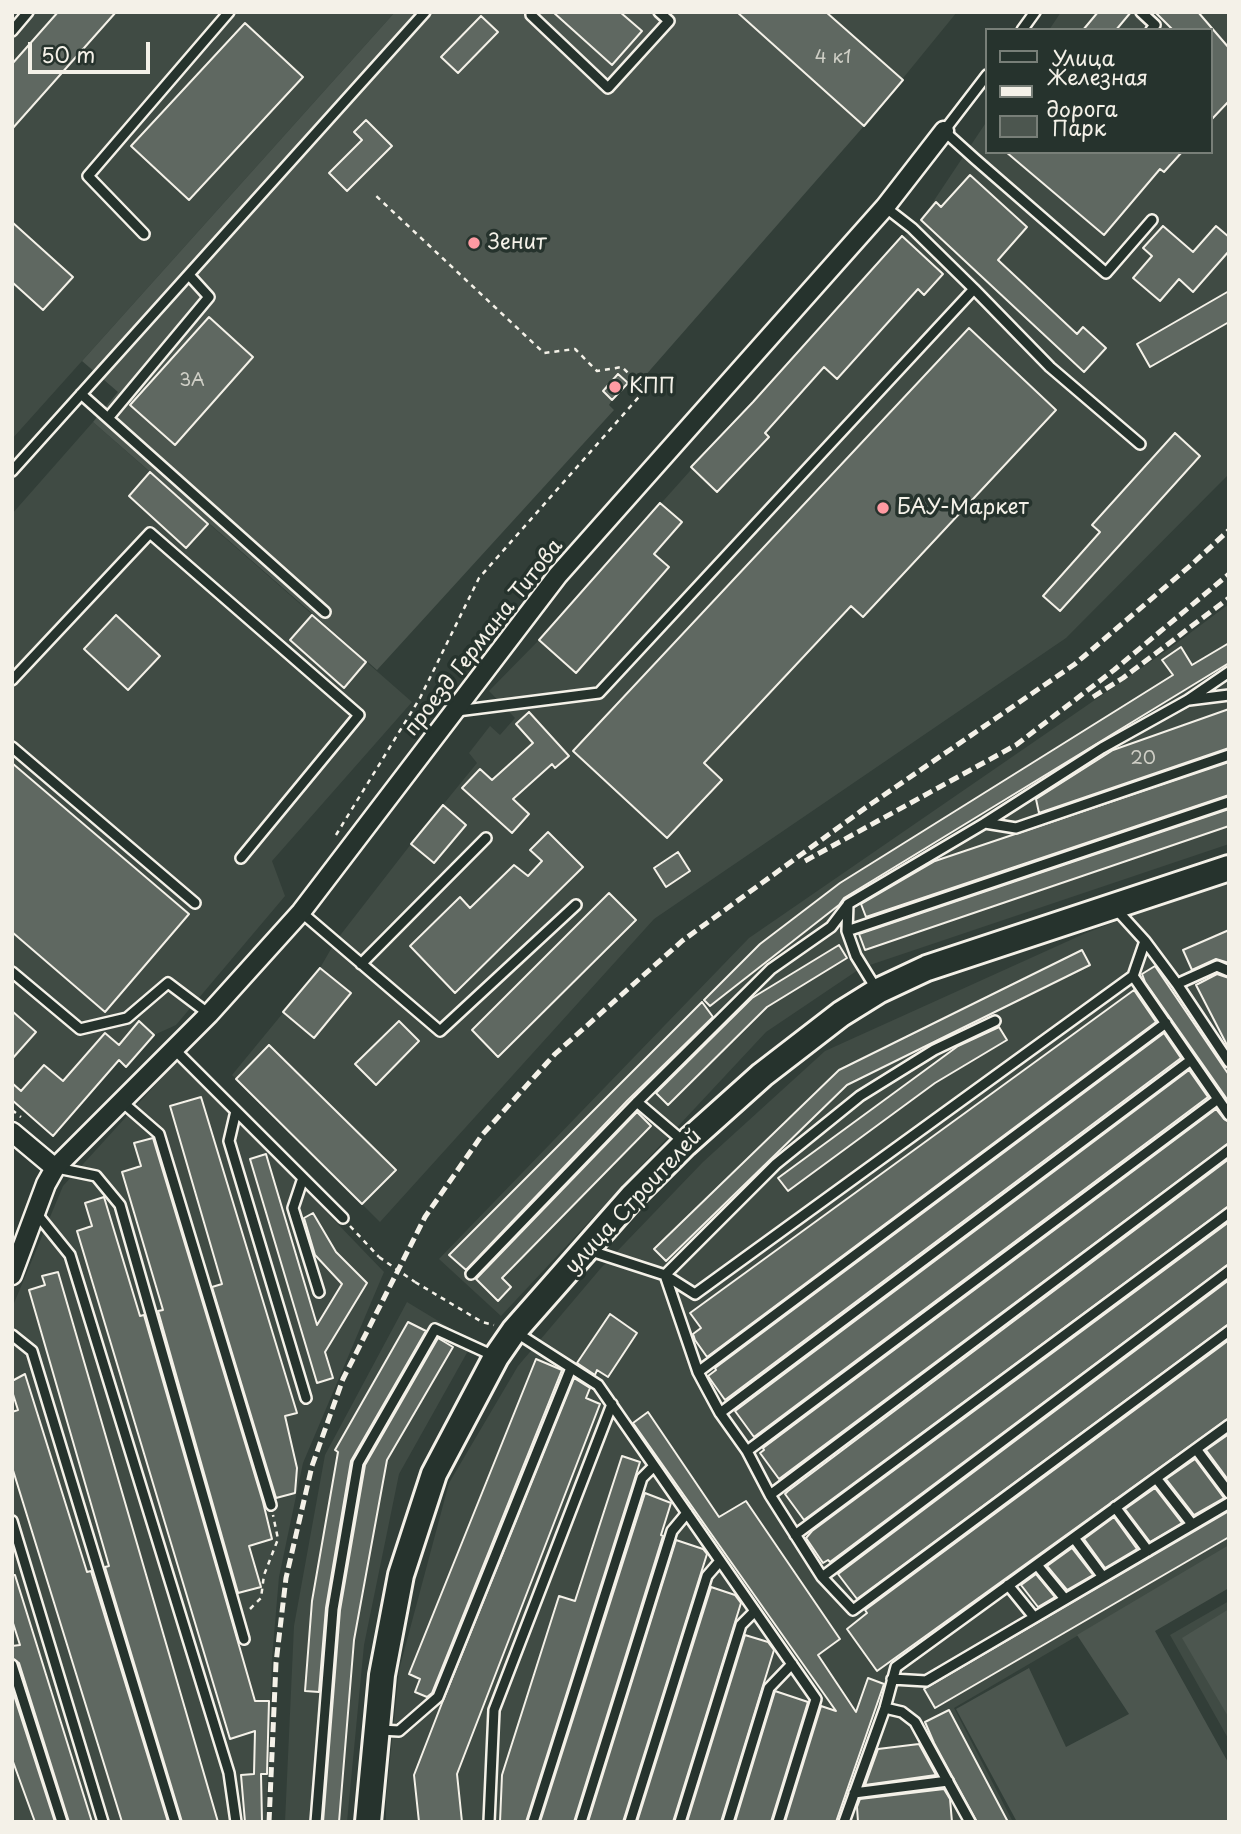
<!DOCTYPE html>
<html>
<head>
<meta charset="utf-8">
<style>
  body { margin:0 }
  #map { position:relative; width:1241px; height:1834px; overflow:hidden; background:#323e38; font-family:"Playpen Sans",sans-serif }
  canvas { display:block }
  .frame { position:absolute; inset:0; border:14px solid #f4f1e8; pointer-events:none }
  .legend { position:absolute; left:985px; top:28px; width:228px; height:126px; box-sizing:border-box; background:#26332d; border:2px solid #787f78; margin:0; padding:9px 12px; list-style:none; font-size:21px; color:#f4f1e8 }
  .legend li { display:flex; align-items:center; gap:14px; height:35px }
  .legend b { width:35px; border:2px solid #787f78 }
  .scale { position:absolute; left:28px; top:42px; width:122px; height:32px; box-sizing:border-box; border:4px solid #f4f1e8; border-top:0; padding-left:9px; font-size:21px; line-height:24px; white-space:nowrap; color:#f4f1e8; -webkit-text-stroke:5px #26332d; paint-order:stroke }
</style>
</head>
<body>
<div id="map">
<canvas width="1241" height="1834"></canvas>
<div class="frame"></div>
<ul class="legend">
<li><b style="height:9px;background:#26332d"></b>Улица</li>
<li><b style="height:9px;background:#f4f1e8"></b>Железная дорога</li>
<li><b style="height:19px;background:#4c564f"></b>Парк</li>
</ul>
<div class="scale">50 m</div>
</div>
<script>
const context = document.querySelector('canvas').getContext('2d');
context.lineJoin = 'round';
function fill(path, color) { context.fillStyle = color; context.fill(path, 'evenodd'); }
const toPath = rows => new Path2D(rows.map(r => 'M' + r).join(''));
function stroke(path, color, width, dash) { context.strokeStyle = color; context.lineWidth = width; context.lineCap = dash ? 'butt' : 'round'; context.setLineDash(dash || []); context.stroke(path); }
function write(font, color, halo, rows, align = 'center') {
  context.font = font + ' "Playpen Sans",sans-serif'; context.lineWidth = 7; context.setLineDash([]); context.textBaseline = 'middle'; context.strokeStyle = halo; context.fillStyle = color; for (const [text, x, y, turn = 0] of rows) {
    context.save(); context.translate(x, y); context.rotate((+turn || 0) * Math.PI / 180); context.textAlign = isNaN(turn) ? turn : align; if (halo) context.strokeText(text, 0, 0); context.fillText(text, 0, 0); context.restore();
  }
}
const built = toPath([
  [12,12,395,12,12,439],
  [737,12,957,12,864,126],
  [1061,12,1229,12,1229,474,1066,638,654,919,380,1222,232,1075,320,968,335,942,411,844,477,763,469,753,490,726,500,735,515,718,489,691,539,640,873,266,921,220,987,121,987,152,1211,152,1211,30,1049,30],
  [93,422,412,702,272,861,285,896,176,1025,154,1035,126,1067,119,1060,53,1136,12,1100,12,514],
  [1229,604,1229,844,861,968,766,1032,501,1316,439,1259,749,938,1166,651],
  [1229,884,1229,1547,954,1708,1013,1822,386,1822,386,1800,399,1670,449,1483,518,1366,601,1268,703,1162,825,1051,1086,933,1133,915],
  [179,1059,384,1272,303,1463,279,1577,272,1658,266,1822,12,1822,12,1308,63,1186],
  [407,1302,473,1342,399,1474,364,1645,347,1822,285,1822,294,1626,325,1455],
  [1229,1601,1229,1740,1170,1635]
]);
const green = toPath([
  [395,12,737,12,864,126,644,377,638,373,612,400,609,405,614,410,377,670,93,422,118,392,82,361],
  [1229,1545,1229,1588,1155,1631,1229,1764,1229,1822,1017,1822,956,1709,1029,1668,1066,1747,1129,1714,1077,1635],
  [1229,1609,1229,1718,1182,1638]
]);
const building = toPath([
  [58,12,116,12,12,129,12,64,58,12],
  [553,12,620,12,642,31,612,65,553,12],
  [737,12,826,12,903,80,864,126,737,12],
  [1098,12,1131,12,1116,30,1083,30,1098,12],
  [1155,12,1198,12,1229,48,1229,101,1211,120,1211,30,1173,30,1155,12],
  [481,16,498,32,458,73,441,57,481,16],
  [245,23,303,77,189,200,131,146,245,23],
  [366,120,392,146,347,191,329,173,362,140,354,132,366,120],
  [1006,152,1182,152,1164,172,1160,169,1104,235,1006,152],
  [970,175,1027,227,998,260,1077,334,1083,327,1106,348,1084,372,921,220,936,202,941,207,970,175],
  [12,222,73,277,43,310,12,282,12,222],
  [1163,226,1193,252,1216,226,1229,237,1229,251,1193,292,1179,279,1160,301,1133,278,1152,256,1143,248,1163,226],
  [902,236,943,274,924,295,918,289,837,379,824,367,765,433,769,437,717,492,691,467,753,402,902,236],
  [1229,291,1229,322,1150,367,1137,344,1229,291],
  [209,317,253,357,175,445,130,405,209,317],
  [969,328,1056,410,863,617,851,606,704,763,722,780,667,838,573,751,969,328],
  [618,374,628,383,612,400,603,391,618,374],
  [1175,433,1200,456,1060,611,1043,596,1100,532,1092,525,1175,433],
  [150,472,208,524,186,548,129,496,150,472],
  [660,503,682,522,654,554,669,567,576,673,539,640,660,503],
  [116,615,160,656,128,690,84,649,116,615],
  [312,615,366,662,344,688,290,640,312,615],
  [1229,643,1229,663,844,898,839,905,710,1006,704,1000,760,944,840,883,1173,675,1162,660,1181,647,1192,665,1229,643],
  [1229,709,1229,748,1039,813,1036,799,1113,750,1229,709],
  [529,712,569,756,555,768,552,764,513,799,529,814,512,833,462,788,480,769,492,780,533,743,516,724,529,712],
  [1229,762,1229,795,866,917,861,904,935,861,1229,762],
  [12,763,189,914,105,1012,12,932,12,763],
  [443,805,466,825,434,863,411,844,443,805],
  [1229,809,1229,826,865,950,859,934,1229,809],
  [548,832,583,867,455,993,410,946,460,897,470,908,514,865,528,876,542,861,530,850,548,832],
  [678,852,690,871,666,887,654,868,678,852],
  [609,893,636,920,498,1057,472,1030,609,893],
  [1229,930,1229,963,1216,959,1192,970,1183,950,1229,930],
  [839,945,847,958,767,1007,668,1105,656,1093,752,998,839,945],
  [1082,950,1090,965,847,1085,666,1261,654,1249,839,1070,1082,950],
  [1155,966,1229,1075,1229,1102,1145,982,1142,974,1155,966],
  [320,968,351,993,314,1038,283,1012,320,968],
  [1217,974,1229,978,1229,1049,1196,985,1217,974],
  [1134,990,1156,1022,707,1357,695,1340,693,1334,701,1328,690,1313,1134,990],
  [702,1002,713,1017,627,1101,466,1270,449,1255,702,1002],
  [12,1011,36,1032,12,1059,12,1011],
  [139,1021,154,1035,126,1067,119,1060,53,1136,12,1100,12,1083,21,1091,44,1065,63,1081,105,1033,119,1045,139,1021],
  [399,1021,419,1041,376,1085,355,1064,399,1021],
  [999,1027,1007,1040,935,1083,788,1191,778,1178,958,1046,999,1027],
  [1164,1033,1181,1058,725,1400,708,1376,716,1370,715,1368,1164,1033],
  [269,1045,396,1170,362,1204,236,1079,269,1045],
  [1189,1070,1208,1097,754,1437,735,1411,1189,1070],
  [201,1097,297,1413,285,1416,297,1468,295,1493,276,1498,212,1287,222,1284,170,1106,201,1097],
  [1216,1109,1224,1119,1229,1122,1229,1143,779,1479,760,1453,764,1450,763,1448,1216,1109],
  [637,1112,651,1126,502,1278,511,1287,498,1301,476,1279,637,1112],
  [153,1138,263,1502,272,1539,249,1546,261,1587,238,1593,158,1311,163,1310,122,1172,141,1166,134,1143,153,1138],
  [266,1154,317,1325,342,1284,315,1255,304,1218,313,1213,336,1252,367,1283,325,1352,333,1378,317,1383,250,1159,266,1154],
  [1229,1159,1229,1206,804,1520,785,1494,788,1491,1229,1159],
  [104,1197,140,1316,144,1315,255,1701,269,1701,267,1774,261,1774,262,1822,245,1822,241,1775,254,1774,255,1731,230,1739,77,1231,92,1226,85,1203,104,1197],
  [1229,1222,1229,1264,830,1562,828,1560,823,1563,806,1538,812,1531,1229,1222],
  [58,1272,218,1822,182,1822,105,1567,109,1566,29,1290,45,1285,42,1276,58,1272],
  [1229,1280,1229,1324,857,1599,838,1574,1229,1280],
  [610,1314,637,1333,608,1377,597,1370,595,1375,577,1363,610,1314],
  [408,1322,426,1331,351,1461,326,1608,319,1692,305,1691,312,1601,338,1452,335,1450,408,1322],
  [438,1338,453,1347,387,1460,354,1640,339,1822,323,1822,340,1610,365,1465,438,1338],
  [1229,1340,1229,1418,877,1671,847,1629,867,1613,865,1610,1229,1340],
  [536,1359,562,1370,432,1693,427,1697,415,1692,420,1679,409,1674,536,1359],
  [25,1374,87,1572,91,1571,168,1822,122,1822,12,1467,12,1412,18,1410,12,1391,12,1381,25,1374],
  [574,1378,590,1388,586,1398,600,1404,457,1774,462,1822,419,1822,414,1775,442,1703,574,1378],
  [648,1412,719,1517,746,1501,840,1639,818,1655,856,1712,868,1678,884,1684,836,1822,785,1822,821,1706,836,1711,633,1423,648,1412],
  [1229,1434,1229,1481,1206,1450,1229,1434],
  [622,1456,640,1462,526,1822,500,1822,502,1775,559,1596,575,1601,622,1456],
  [1195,1459,1224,1498,1194,1515,1166,1479,1195,1459],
  [1155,1488,1182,1523,1150,1542,1125,1509,1155,1488],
  [645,1493,671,1503,661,1535,663,1536,574,1822,540,1822,645,1493],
  [1229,1511,1229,1537,935,1708,924,1689,1229,1511],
  [1114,1517,1137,1549,1105,1568,1084,1539,1114,1517],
  [676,1540,703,1549,707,1554,623,1822,588,1822,676,1540],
  [1072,1548,1093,1575,1067,1590,1047,1566,1072,1548],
  [1036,1574,1055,1597,1038,1607,1021,1585,1036,1574],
  [12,1575,15,1575,92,1822,69,1822,19,1663,12,1658,12,1646,20,1645,12,1620,12,1575],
  [711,1587,735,1595,741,1603,673,1822,637,1822,711,1587],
  [745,1635,768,1642,774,1650,721,1822,687,1822,745,1635],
  [12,1689,55,1822,35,1822,12,1759,12,1689],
  [775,1691,808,1702,771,1822,735,1822,775,1691],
  [949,1710,1008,1822,977,1822,934,1743,925,1722,949,1710],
  [919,1744,936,1775,865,1785,878,1749,919,1744],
  [944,1789,950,1799,952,1822,858,1822,857,1807,860,1799,944,1789]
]);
const path = toPath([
  [336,835,420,698,479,578,645,390,622,367,597,371,575,349,544,353,373,193],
  [12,1110,21,1117],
  [350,1226,379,1257],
  [415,1282,482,1322,494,1325],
  [250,1609,261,1598,264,1575,278,1539,273,1515]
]);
const lane = toPath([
  [531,12,531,15,608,88,669,21,659,12],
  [1141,12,1155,25,1151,30],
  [1022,30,1035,12],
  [12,31,28,12],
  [987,75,944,131,975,159,1106,273,1152,220],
  [885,207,912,228,974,289],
  [144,234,88,176,229,12],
  [81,394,325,612],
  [108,418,209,297,189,275],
  [12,471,425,12],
  [12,680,150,533,359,715,241,858],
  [1189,700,1229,695],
  [457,711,599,693,974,289,1050,367,1140,444],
  [12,747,195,903],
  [985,823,1016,828,1229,755],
  [1115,908,1145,941,1177,984,1229,1062],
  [301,912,440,1031,576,905],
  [847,931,1229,802],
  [361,964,486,838],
  [12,972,80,1029,127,1018,168,983,209,1014],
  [1133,976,1229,1115],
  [1177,984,1217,966,1229,971],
  [877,990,856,956,847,931,848,904,985,823,1102,748,1188,700,1229,672],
  [995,1021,934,1050,860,1096,776,1164,665,1275,698,1372,720,1413,747,1451,770,1495,822,1577,853,1610,1229,1331],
  [173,1048,343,1218],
  [121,1101,159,1134,271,1505],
  [637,1102,684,1142],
  [236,1111,229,1141,306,1398],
  [57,1168,96,1176,120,1205,244,1639],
  [303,1178,293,1208,319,1292],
  [36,1213,70,1255,229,1773,236,1822],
  [588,1250,665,1275,695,1294,1133,976,1145,941],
  [471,1274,637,1102,771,969,831,927,847,906],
  [517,1333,598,1385,816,1699,778,1822],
  [12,1335,32,1351,175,1822],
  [698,1372,1166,1023],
  [720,1413,1191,1060],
  [1196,1449,1229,1493],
  [747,1451,1218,1099],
  [1156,1478,1192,1524],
  [770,1495,1229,1150],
  [1115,1507,1148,1551],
  [12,1521,103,1822],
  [795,1535,1229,1213],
  [1074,1538,1103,1577],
  [1037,1565,1065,1599],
  [822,1577,1229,1271],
  [1008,1585,1034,1617],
  [12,1665,62,1822],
  [892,1679,926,1681,1229,1503],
  [885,1708,902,1712,915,1722,970,1822],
  [380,1730,399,1731,438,1697,571,1368],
  [854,1793,948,1781],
  [316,1822,333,1609,358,1463,435,1329,494,1356],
  [489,1822,494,1710,612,1404],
  [533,1822,642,1478,654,1466],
  [581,1822,672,1531,687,1513],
  [630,1822,707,1576,720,1561],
  [680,1822,741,1625,755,1611],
  [728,1822,769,1688,792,1664],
  [844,1822,885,1708,896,1667,1229,1425]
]);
const street = toPath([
  [12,1132,55,1168],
  [12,1275,46,1184,55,1168,209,1014,301,912,558,575,885,207,944,131]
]);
const secondary = toPath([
  [368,1822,382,1675,401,1575,434,1474,496,1357,514,1331,633,1196,685,1144,762,1075,841,1014,878,991,927,968,1229,868]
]);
const rail = toPath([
  [1093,697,1123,678,1229,598],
  [805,861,1016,745,1114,670,1229,574],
  [269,1822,276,1663,286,1578,312,1466,343,1379,425,1217,482,1135,555,1054,682,941,868,806,1075,664,1191,565,1229,530]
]);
const pathBridge = toPath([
  [379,1257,415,1282]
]);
const markers = [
  [474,243,7,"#ff9aa2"],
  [615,387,7,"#ff9aa2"],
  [883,508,7,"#ff9aa2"]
];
const numberNames = [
  ["4 к1",833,58],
  ["3А",192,381],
  ["20",1143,759]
];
const poiNames = [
  ["Зенит",488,243],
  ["КПП",629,387],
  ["БАУ-Маркет",897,508]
];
const streetNames = [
  ["проезд Германа Титова",484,638,-52],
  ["улица Строителей",634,1202,-47]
];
fill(built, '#404b44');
fill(green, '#4c564f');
fill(building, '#5f6861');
stroke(building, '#f4f1e8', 2);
stroke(lane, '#f4f1e8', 14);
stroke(street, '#f4f1e8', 23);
stroke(secondary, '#f4f1e8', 30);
stroke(path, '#f4f1e8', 2.5, [5, 5]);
stroke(lane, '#26332d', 9);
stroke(street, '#26332d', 18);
stroke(secondary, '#26332d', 24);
stroke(rail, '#f4f1e8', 5, [10, 5]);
stroke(pathBridge, '#f4f1e8', 2.5, [5, 5]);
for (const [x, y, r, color] of markers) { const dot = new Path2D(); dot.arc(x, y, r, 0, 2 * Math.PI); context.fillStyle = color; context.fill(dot); stroke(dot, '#26332d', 2.5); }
write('18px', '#cfcfc6', null, numberNames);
write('21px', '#f4f1e8', '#26332d', poiNames, 'left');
write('21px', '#f4f1e8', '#26332d', streetNames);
</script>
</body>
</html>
